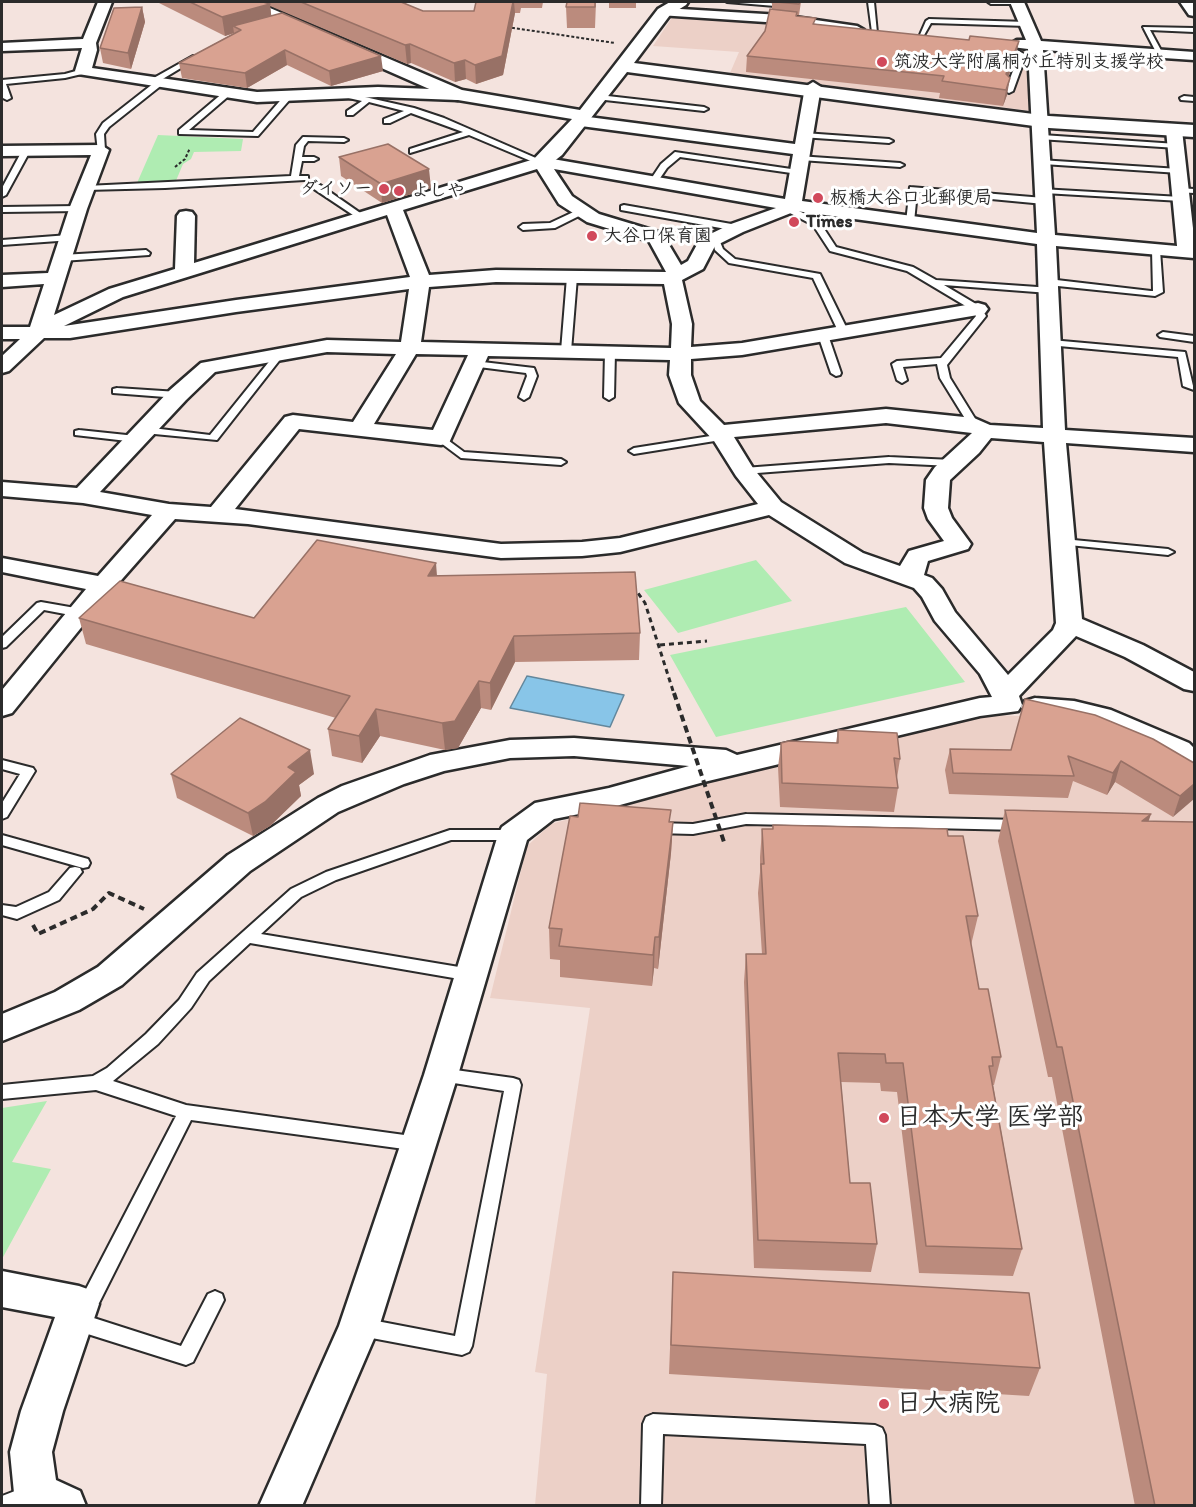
<!DOCTYPE html>
<html>
<head>
<meta charset="utf-8">
<style>
  body { margin:0 }
  #map { position:relative; width:1196px; height:1507px; overflow:hidden; background:#f4e3de; font-family:Itim,sans-serif }
  canvas { display:block }
  .frame { position:absolute; inset:0; border:3px solid #2b2b2b; pointer-events:none }
</style>
</head>
<body>
<div id="map">
<canvas width="1196" height="1507"></canvas>
<div class="frame"></div>
</div>
<script>
const context = document.querySelector('canvas').getContext('2d');
context.lineJoin = 'round';
function fill(path, color) { context.fillStyle = color; context.fill(path, 'evenodd'); }
const toPath = rows => new Path2D(rows.map(r => 'M' + r).join(''));
function stroke(path, color, width, dash) { context.strokeStyle = color; context.lineWidth = width; context.lineCap = dash ? 'butt' : 'round'; context.setLineDash(dash || []); context.stroke(path); }
function write(font, color, halo, rows, align = 'center') {
  context.font = font + ' Itim,"Klee One",sans-serif'; context.lineWidth = 6; context.setLineDash([]); context.textBaseline = 'middle'; context.strokeStyle = halo; context.fillStyle = color; for (const [text, x, y, turn = 0] of rows) {
    context.save(); context.translate(x, y); context.rotate((+turn || 0) * Math.PI / 180); context.textAlign = isNaN(turn) ? turn : align; if (halo) context.strokeText(text, 0, 0); context.fillText(text, 0, 0); context.restore();
  }
}
const built = toPath([
  [673,16,783,21,1017,47,1029,51,1032,111,730,73,739,52,653,46],
  [992,715,1070,718,1194,776,1194,1505,535,1505,547,1374,535,1372,590,1008,490,998,527,846,551,824,705,781]
]);
const green = toPath([
  [158,135,243,139,241,151,194,152,191,159,183,164,175,183,137,183],
  [756,560,792,601,678,633,644,590],
  [906,607,965,682,716,737,670,655],
  [47,1101,12,1162,51,1169,2,1259,2,1108]
]);
const water = toPath([
  [527,676,624,695,610,727,510,708,527,676]
]);
const pathFar2 = toPath([
  [507,27,615,43],
  [175,167,185,159,190,148]
]);
const pathFar1 = toPath([
  [660,645,707,641]
]);
const path = toPath([
  [33,925,38,934,93,909,109,893,144,909]
]);
const lane = toPath([
  [727,2,763,2,778,4,775,6,727,2],
  [868,2,874,2,877,33,872,32,868,2],
  [988,2,1021,2,1018,4,991,4,988,2],
  [929,19,1027,22,1030,24,1027,26,931,23,923,37,919,37,926,21,929,19],
  [1143,27,1194,28,1194,32,1150,30,1163,54,1160,56,1157,54,1143,27],
  [1013,48,1026,55,1013,91,1009,93,1005,91,1019,56,1011,51,1013,48],
  [193,56,199,57,161,80,163,84,109,127,104,134,105,150,98,152,96,134,103,123,154,83,152,79,193,56],
  [83,69,86,69,86,73,65,78,6,84,11,98,7,100,3,98,2,80,65,74,83,69],
  [224,92,231,94,189,130,253,132,285,95,292,97,258,136,179,134,179,130,224,92],
  [347,93,414,108,444,118,545,162,538,164,469,135,410,153,410,149,463,132,411,113,390,123,384,123,384,119,404,111,369,102,353,115,347,115,347,111,362,101,344,97,344,93,347,93],
  [599,95,704,107,708,109,704,111,596,99,596,95,599,95],
  [1184,96,1194,97,1194,101,1181,100,1180,98,1184,96],
  [804,133,889,139,893,141,889,143,801,137,801,133,804,133],
  [1042,135,1177,144,1181,146,1177,148,1039,139,1039,135,1042,135],
  [303,137,344,138,348,140,344,142,308,141,304,146,302,157,314,157,318,159,314,161,302,161,299,176,308,176,308,180,305,180,165,188,86,190,82,188,86,186,291,176,296,145,303,137],
  [23,149,30,151,6,195,2,197,2,188,23,149],
  [675,152,798,170,802,172,798,174,680,157,667,168,656,184,650,184,649,182,661,164,675,152],
  [798,156,900,163,904,165,900,167,801,160,797,158,798,156],
  [1040,160,1179,169,1183,171,1179,173,1043,164,1039,162,1040,160],
  [314,185,320,185,366,217,359,219,314,189,314,185],
  [910,187,1044,198,1048,201,1044,204,917,192,914,222,910,225,906,222,910,187],
  [1177,188,1194,189,1194,193,1177,192,1177,188],
  [1041,189,1181,197,1185,199,1181,201,1044,193,1041,193,1041,189],
  [624,205,737,225,741,228,737,231,621,210,621,206,624,205],
  [78,206,82,209,81,211,2,212,2,207,78,206],
  [789,206,819,221,836,247,913,267,936,280,1052,288,1054,290,1049,293,944,285,981,307,986,316,947,365,950,378,979,425,978,427,970,427,969,425,940,378,937,364,903,367,907,380,902,383,897,380,892,364,897,361,941,358,976,316,974,311,907,271,830,251,813,225,786,211,786,207,789,206],
  [582,208,585,209,585,213,555,228,523,230,519,227,523,224,550,223,582,208],
  [69,235,73,238,72,240,2,245,2,240,69,235],
  [712,237,718,237,723,249,735,259,820,274,848,331,846,333,838,331,813,278,729,263,715,250,712,237],
  [1156,247,1160,250,1163,292,1155,296,1048,285,1043,282,1048,279,1151,291,1153,291,1152,250,1156,247],
  [146,250,150,253,149,255,62,261,58,258,62,255,146,250],
  [572,274,577,277,571,351,566,354,561,351,567,277,572,274],
  [1163,332,1194,336,1194,342,1160,337,1158,335,1163,332],
  [820,333,828,335,841,373,840,375,836,376,831,373,818,335,820,333],
  [1051,340,1185,352,1194,390,1183,386,1178,357,1048,345,1048,341,1051,340],
  [610,349,615,352,614,397,609,400,604,397,605,352,610,349],
  [279,352,284,355,282,357,217,440,144,433,139,430,144,427,210,435,276,353,279,352],
  [474,361,534,368,537,376,529,397,524,400,519,397,527,376,526,373,471,366,471,362,474,361],
  [117,388,178,392,183,395,178,398,113,393,113,389,117,388],
  [79,430,136,436,141,439,136,442,75,435,75,431,79,430],
  [723,434,727,435,727,439,634,454,629,451,634,448,723,434],
  [441,435,464,452,561,459,566,462,561,465,461,458,437,440,437,436,441,435],
  [889,457,952,460,957,463,952,466,889,463,744,474,739,471,744,468,889,457],
  [1063,539,1168,549,1174,552,1168,555,1059,544,1057,542,1063,539],
  [41,602,81,609,87,613,81,617,44,610,6,647,2,648,2,637,37,603,41,602],
  [2,760,33,768,35,771,7,817,2,819,2,803,20,774,2,769,2,760],
  [746,814,1020,820,1027,825,1020,830,746,824,693,834,656,833,651,832,649,828,651,824,656,823,693,824,746,814],
  [450,830,513,830,518,831,520,835,518,839,513,840,451,840,336,880,301,897,261,934,471,969,477,971,479,975,477,979,471,981,250,943,209,981,191,1008,158,1044,113,1081,186,1105,419,1137,425,1139,428,1144,425,1149,419,1151,191,1120,99,1303,81,1312,74,1309,72,1303,74,1297,85,1291,176,1116,96,1090,2,1099,2,1085,93,1076,107,1068,146,1034,179,1000,197,973,291,889,326,872,450,830],
  [2,835,88,859,90,863,88,867,83,868,2,845,2,835],
  [75,867,80,868,82,872,59,900,17,919,2,915,2,905,16,907,49,892,70,868,75,867],
  [441,1068,513,1078,519,1080,521,1085,472,1346,469,1352,462,1355,361,1336,354,1333,352,1327,354,1321,361,1318,455,1336,504,1091,435,1080,433,1075,435,1070,441,1068],
  [215,1291,222,1294,224,1300,193,1362,186,1365,75,1330,68,1327,66,1321,68,1315,75,1312,181,1346,208,1294,215,1291],
  [653,1414,875,1425,882,1428,885,1435,890,1506,870,1506,866,1444,663,1434,661,1506,641,1506,643,1424,646,1417,653,1414],
  [33,1484,40,1487,43,1494,40,1501,30,1506,2,1506,2,1496,33,1484]
]);
const street = toPath([
  [98,2,112,2,96,43,97,50,92,68,257,92,378,87,458,90,466,95,458,100,378,97,257,102,78,74,75,71,82,48,2,51,2,43,83,39,98,2],
  [1010,2,1024,2,1041,41,1194,52,1194,60,1043,50,1055,235,1177,246,1166,130,1174,125,1182,130,1194,237,1194,258,1056,246,1065,430,1194,438,1194,452,1066,443,1082,619,1143,645,1194,672,1194,691,1184,689,1125,657,1076,636,1019,696,1022,705,1018,711,980,716,704,782,609,808,554,819,527,840,458,1075,379,1327,302,1506,259,1506,339,1326,424,1075,498,835,502,827,535,803,609,788,689,766,574,756,510,758,444,771,404,784,338,812,250,871,122,985,79,1010,2,1041,2,1014,55,992,98,967,228,855,318,798,342,786,430,755,510,740,574,738,726,750,737,755,980,698,992,697,980,674,935,621,922,597,914,588,845,563,769,515,620,552,582,556,501,558,248,524,175,519,101,603,12,713,2,716,2,690,86,589,2,572,2,558,98,576,152,515,83,503,2,496,2,482,77,488,170,390,201,363,327,340,401,342,409,289,236,312,70,338,44,338,9,371,2,373,2,356,20,339,2,339,2,327,30,327,44,284,2,287,2,275,48,273,69,209,91,155,2,156,2,146,101,145,109,150,87,209,54,315,109,289,175,269,177,216,180,212,186,211,192,212,195,216,194,263,541,157,785,199,793,154,581,126,573,121,581,116,795,144,805,87,813,82,821,87,802,201,1037,233,1028,49,1012,47,1010,44,1017,40,1026,40,1010,2],
  [537,169,559,204,587,222,649,241,666,272,496,270,429,275,403,210,537,169],
  [554,169,776,208,731,224,700,239,688,261,681,265,662,233,599,214,572,196,554,169],
  [796,211,1037,244,1043,428,990,425,974,418,886,409,724,425,700,401,691,375,691,359,742,355,978,315,985,313,988,309,985,305,978,303,742,343,691,347,692,324,682,280,703,269,715,246,743,232,796,211],
  [387,215,410,277,236,300,64,326,123,297,387,215],
  [496,282,664,284,672,324,671,348,421,342,429,287,496,282],
  [327,352,396,354,353,422,293,415,285,417,211,507,169,504,100,492,186,400,215,372,327,352],
  [416,354,468,355,433,430,374,424,416,354],
  [488,356,670,360,669,375,679,403,714,441,736,476,758,504,620,538,582,542,501,544,235,509,299,429,441,445,449,443,488,356],
  [886,423,972,433,935,467,926,480,924,508,928,519,944,541,909,551,900,566,863,553,781,502,753,468,734,437,886,423],
  [991,438,1044,442,1056,623,1053,630,1008,675,955,612,942,589,932,578,924,575,928,561,968,549,971,544,952,518,948,508,950,480,979,453,991,438],
  [1180,2,1194,2,1194,16,1189,15,1180,2],
  [664,8,781,15,857,26,864,30,857,34,781,23,659,15,657,12,664,8],
  [1035,698,1074,701,1111,710,1189,743,1194,748,1194,773,1184,770,1169,757,1093,723,1025,713,1021,707,1025,701,1035,698],
  [2,1271,79,1286,93,1291,99,1304,63,1411,52,1452,56,1480,80,1491,86,1506,20,1506,14,1493,10,1452,21,1411,55,1317,2,1307,2,1271]
]);
const secondary = toPath([
  [236,2,256,2,462,90,580,110,658,9,670,2,688,2,686,5,670,15,634,63,1049,116,1194,125,1194,137,1049,128,627,72,562,155,548,166,541,168,534,166,531,162,572,119,452,99,238,5,236,2]
]);
const pathBridgeFar1 = toPath([
  [633,586,645,603,674,694]
]);
const pathBridge = toPath([
  [674,693,725,845]
]);
const wall = toPath([
  [157,2,407,2,406,4,423,11,474,11,476,2,543,2,542,8,521,8,520,13,515,13,503,75,476,84,466,79,455,82,411,63,407,64,270,6,271,16,383,71,331,86,287,65,247,88,182,78,179,63,234,33,225,36],
  [596,2,595,28,567,28,566,7],
  [609,2,636,2,636,8,609,8],
  [772,2,801,2,799,15,797,15,797,17,816,24,1016,57,1008,77,1007,95,1003,106,939,98,940,93,746,72,747,56,765,31,772,9],
  [142,7,145,22,131,69,103,63,100,48],
  [339,157,431,188,382,203,341,176],
  [437,575,640,633,639,660,515,662,491,710,481,708,458,748,445,750,380,736,362,763,332,756,328,729,336,718,86,644,79,618,254,618],
  [838,730,900,759,897,778,898,788,894,812,780,807,778,767,781,743,836,743],
  [950,749,1194,763,1173,817,1115,782,1107,795,1073,781,1068,798,949,794,945,770],
  [171,774,314,774,299,785,301,796,270,826,253,836,177,798],
  [1005,810,1148,821,1194,1506,1135,1506,1052,1077,1048,1077,998,841],
  [670,822,673,822,671,853,658,969,654,968,652,986,560,977,560,960,550,959,549,928],
  [773,825,948,836,978,916,971,945,979,989,1001,1057,994,1085,993,1085,1022,1249,1013,1276,919,1273,897,1092,881,1091,880,1083,841,1082,850,1183,877,1244,871,1272,754,1268,744,982,746,954,762,954,758,893,760,872,760,857,762,829,772,829],
  [673,1272,1040,1368,1029,1396,669,1374]
]);
const shadedWall = toPath([
  [513,2,514,2,515,13,503,75,476,84,475,65],
  [270,4,272,22,241,30,233,26,234,33,225,36,222,17],
  [142,7,145,22,131,69,128,53],
  [1019,41,1016,57,1003,90,1006,74],
  [410,44,411,63,407,64,405,45],
  [285,50,287,65,247,88,245,73],
  [381,56,383,71,331,86,329,71],
  [465,60,466,79,455,82,454,63],
  [1010,78,1007,95,1003,106,1006,90],
  [429,169,431,188,382,203,381,184],
  [436,563,438,589,428,576],
  [514,636,515,662,491,710,490,683],
  [479,681,481,708,458,748,445,750,442,723],
  [376,709,380,736,362,763,359,736],
  [310,750,314,774,299,785,301,796,270,826,253,836,248,813,288,767],
  [1121,761,1115,782,1107,795,1113,773],
  [1194,784,1194,799,1173,817,1180,796],
  [1151,814,1141,844,1142,821],
  [673,822,671,853,658,969,659,937],
  [655,937,654,968,652,986,653,955]
]);
const building = toPath([
  [190,2,263,2,270,4,222,17,190,2],
  [301,2,401,2,423,11,474,11,476,2,513,2,502,56,475,65,465,60,454,63,410,44,405,45,301,2],
  [567,2,595,2,595,7,566,7,567,2],
  [776,2,800,2,799,4,776,2],
  [142,7,128,53,100,48,114,8,142,7],
  [770,9,797,12,796,16,816,18,813,24,969,40,970,36,1019,41,1006,74,1010,78,1006,90,942,81,944,76,747,56,765,31,770,9],
  [282,13,381,56,329,71,285,50,245,73,179,63,241,30,233,26,282,13],
  [388,144,429,169,381,184,339,157,388,144],
  [317,540,436,563,428,576,635,572,640,633,514,636,490,683,479,681,455,721,442,723,376,709,359,736,328,729,350,696,79,618,120,581,254,618,317,540],
  [1025,699,1095,715,1153,739,1194,763,1194,784,1180,796,1121,761,1113,773,1068,756,1074,776,953,773,950,749,1011,750,1025,699],
  [240,718,310,750,288,767,296,772,265,802,248,813,171,774,240,718],
  [838,730,897,733,900,759,894,758,898,788,782,783,781,743,789,741,838,743,838,730],
  [580,803,671,810,669,822,673,822,659,937,655,937,653,955,559,946,562,929,549,928,570,816,578,817,580,803],
  [1005,810,1151,814,1142,821,1194,822,1194,1506,1155,1506,1062,1047,1057,1047,1005,810],
  [773,825,947,829,948,836,963,836,978,916,966,916,979,989,988,989,1001,1057,992,1057,993,1066,989,1066,1022,1249,926,1246,903,1063,886,1063,885,1054,838,1053,850,1183,870,1183,877,1244,758,1240,746,954,766,954,761,864,764,864,762,829,773,829,773,825],
  [673,1272,1029,1293,1040,1368,671,1345,673,1272]
]);
const markers = [
  [882,62,6,"#d1495b"],
  [384,189,6,"#d1495b"],
  [399,191,6,"#d1495b"],
  [818,198,6,"#d1495b"],
  [794,222,6,"#d1495b"],
  [592,236,6,"#d1495b"],
  [884,1118,6,"#d1495b"],
  [884,1404,6,"#d1495b"]
];
const farPoinames = [
  ["筑波大学附属桐が丘特別支援学校",894,62],
  ["ダイソー",372,189,"right"],
  ["よしや",411,191],
  ["板橋大谷口北郵便局",830,198],
  ["Times",806,222],
  ["大谷口保育園",604,236]
];
const nearPoinames = [
  ["日本大学 医学部",896,1118],
  ["日大病院",896,1404]
];
fill(built, '#ecd0c7');
fill(green, '#afecb2');
fill(water, '#88c5e8');
stroke(water, '#63879c', 1.5);
stroke(lane, '#2b2b2b', 4);
stroke(street, '#2b2b2b', 5);
stroke(secondary, '#2b2b2b', 5);
stroke(pathFar2, '#2b2b2b', 2, [3, 2]);
stroke(pathFar1, '#2b2b2b', 3, [5, 4]);
stroke(path, '#2b2b2b', 4, [7, 4.5]);
fill(lane, '#fff');
fill(street, '#fff');
fill(secondary, '#fff');
stroke(pathBridgeFar1, '#2b2b2b', 3, [5, 4]);
stroke(pathBridge, '#2b2b2b', 4, [7, 4.5]);
fill(wall, '#bb8b7d');
fill(shadedWall, '#987166');
fill(building, '#d9a291');
stroke(building, '#987166', 1.5);
for (const [x, y, r, color] of markers) { const dot = new Path2D(); dot.arc(x, y, r, 0, 2 * Math.PI); context.fillStyle = color; context.fill(dot); stroke(dot, '#fff', 2); }
write('bold 18px', '#2b2b2b', '#fff', farPoinames, 'left');
write('bold 26px', '#2b2b2b', '#fff', nearPoinames, 'left');
</script>
</body>
</html>
